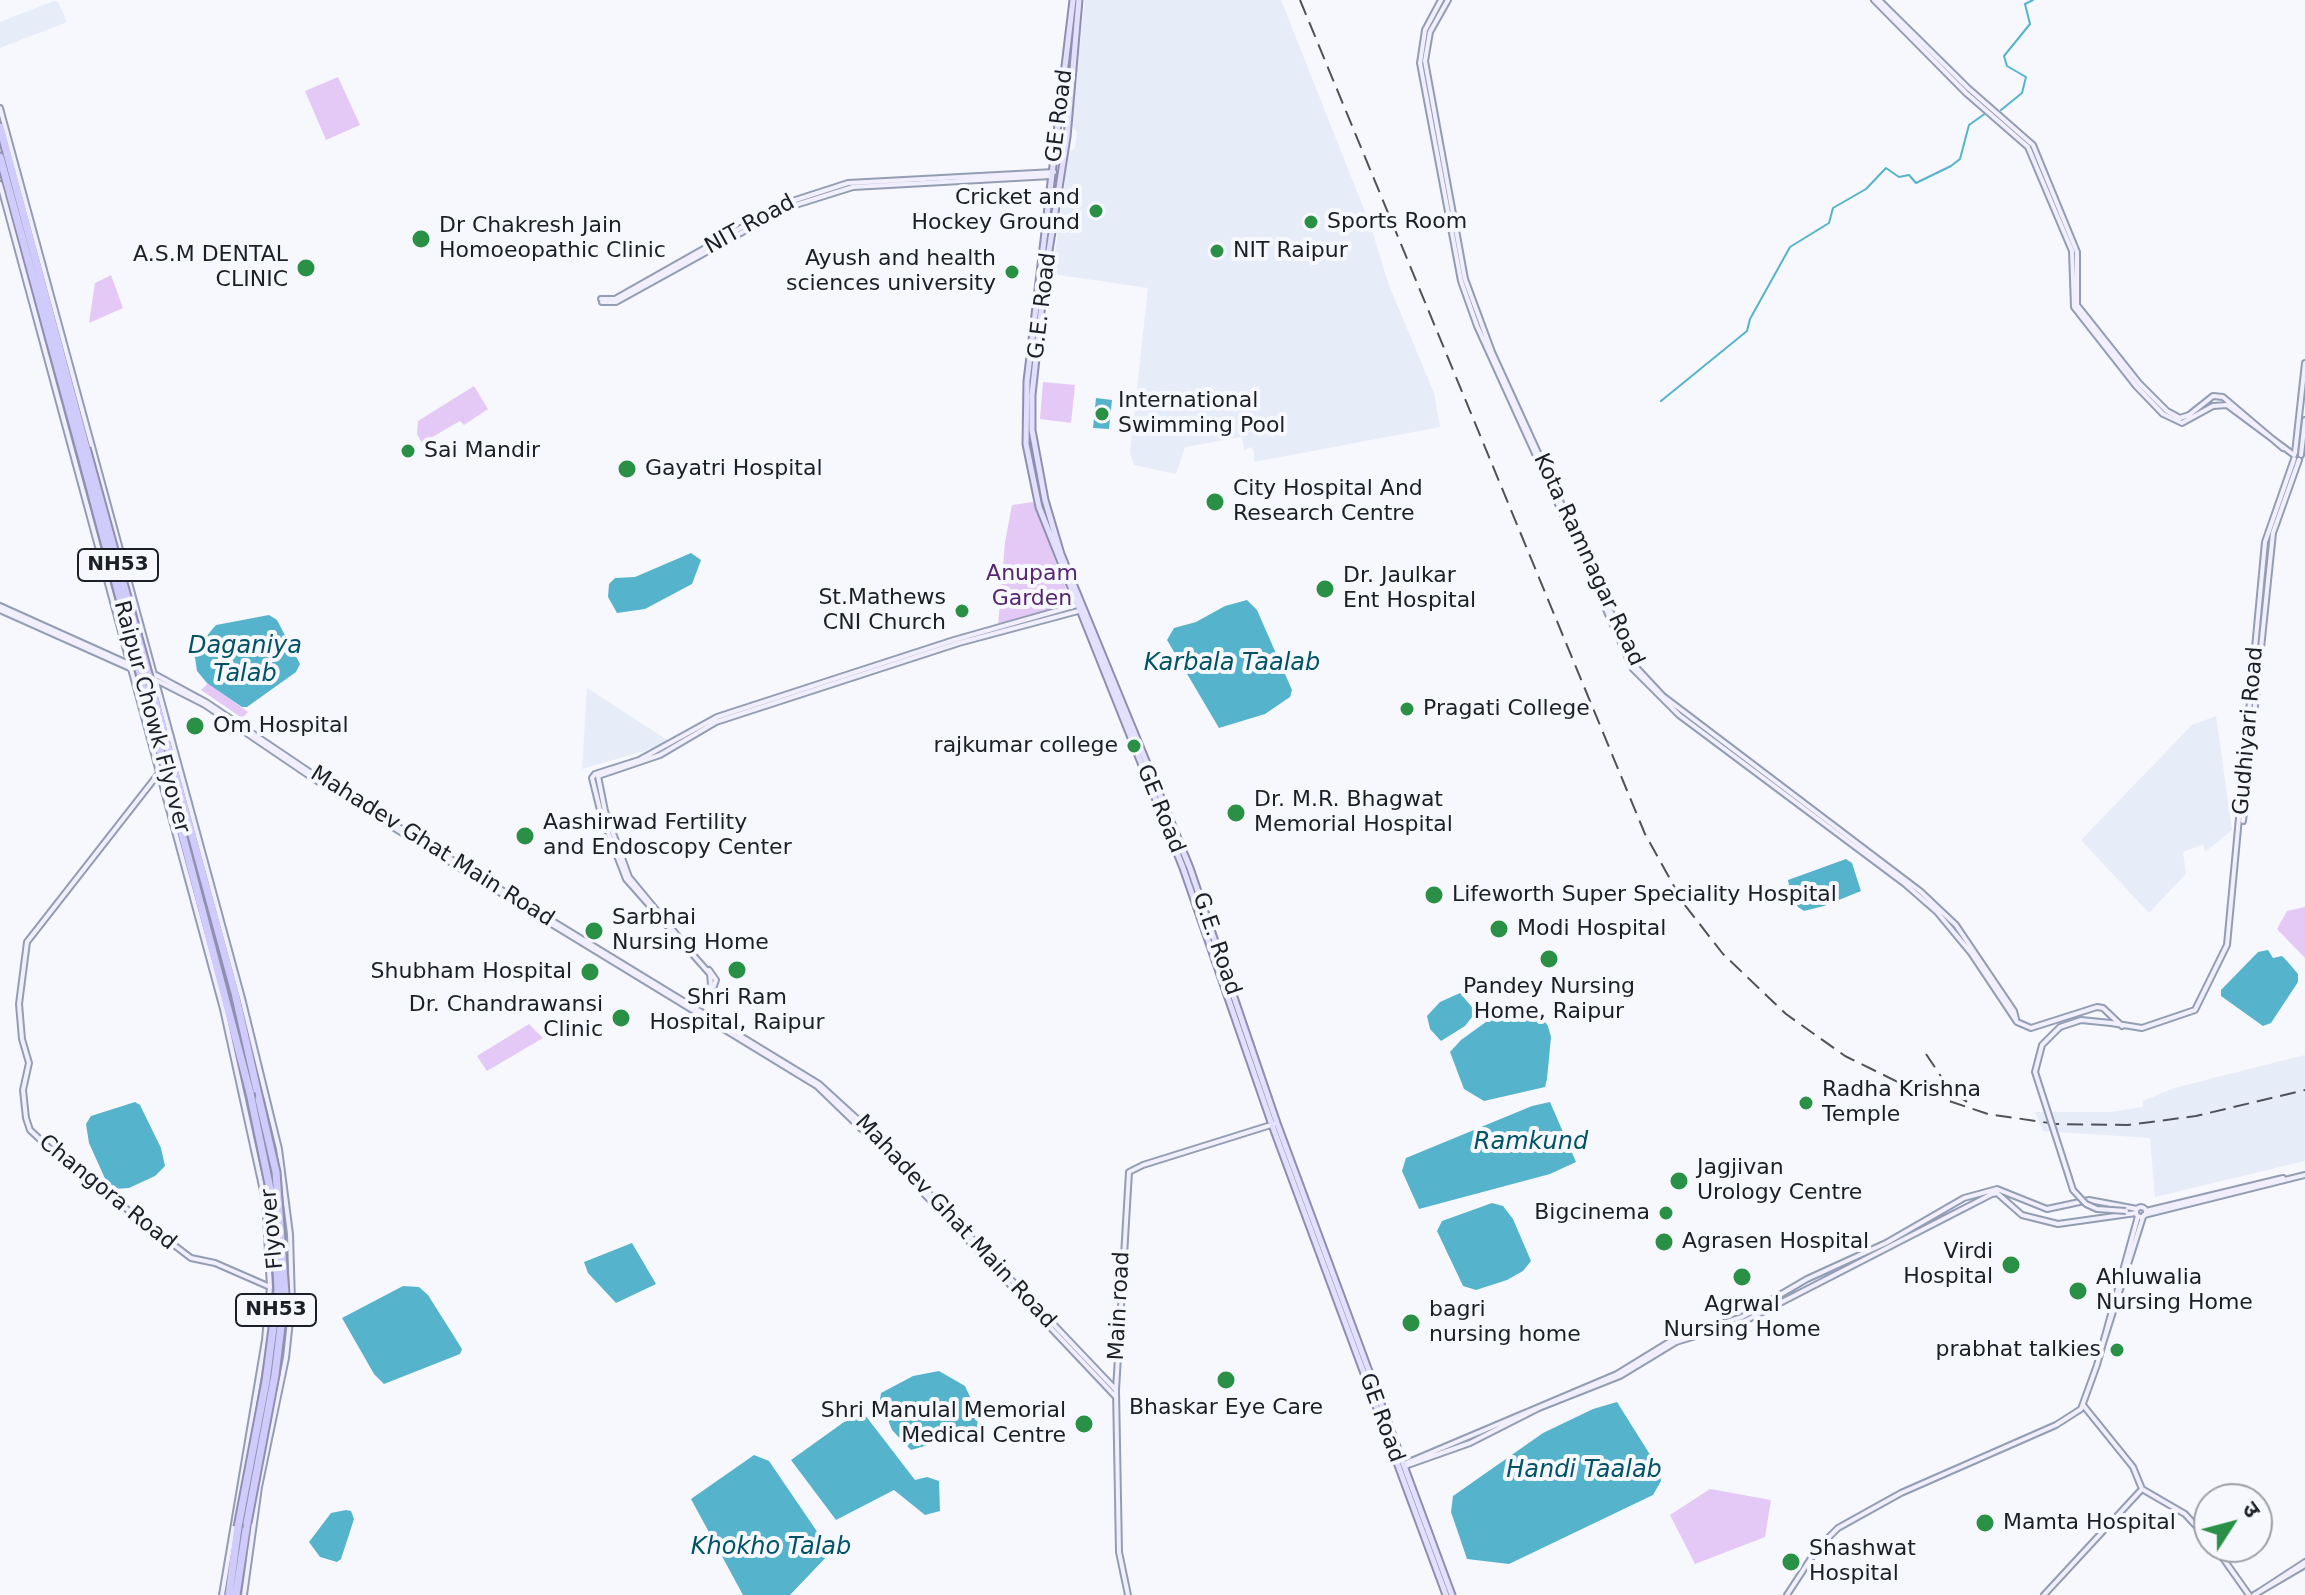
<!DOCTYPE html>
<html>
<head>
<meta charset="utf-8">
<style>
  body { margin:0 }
  #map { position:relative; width:2305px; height:1595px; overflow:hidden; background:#f6f8fd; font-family:"DejaVu Sans","Noto Sans Devanagari",sans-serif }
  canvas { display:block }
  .north { position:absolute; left:2193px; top:1483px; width:80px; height:80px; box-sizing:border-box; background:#f6f8fd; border:2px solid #9ea1a7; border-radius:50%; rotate:54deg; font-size:22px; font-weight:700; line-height:32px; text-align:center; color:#1b1f27 }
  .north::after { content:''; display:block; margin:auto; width:28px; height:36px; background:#299046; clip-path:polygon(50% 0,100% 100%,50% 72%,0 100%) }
</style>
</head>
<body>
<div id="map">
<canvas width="2305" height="1595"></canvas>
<div class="north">उ</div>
</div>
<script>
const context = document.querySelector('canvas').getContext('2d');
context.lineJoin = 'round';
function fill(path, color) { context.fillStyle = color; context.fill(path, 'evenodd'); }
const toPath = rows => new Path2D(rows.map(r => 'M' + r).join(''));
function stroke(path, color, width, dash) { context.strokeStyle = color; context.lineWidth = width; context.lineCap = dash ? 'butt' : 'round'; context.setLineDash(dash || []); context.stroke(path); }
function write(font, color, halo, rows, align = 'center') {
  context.font = font + ' "DejaVu Sans",sans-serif'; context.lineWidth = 8; context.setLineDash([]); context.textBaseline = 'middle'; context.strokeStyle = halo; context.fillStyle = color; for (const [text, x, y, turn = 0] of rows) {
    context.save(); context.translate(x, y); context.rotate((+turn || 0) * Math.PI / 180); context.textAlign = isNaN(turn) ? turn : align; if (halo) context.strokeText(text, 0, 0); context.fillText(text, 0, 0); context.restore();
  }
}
const built = toPath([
  [1085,0,1281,0,1371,227,1388,283,1434,393,1440,427,1254,462,1254,450,1251,447,1244,450,1242,437,1185,447,1176,474,1134,465,1130,452,1148,288,1052,274,1069,152,1075,148,1077,133,1071,124],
  [54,1,58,2,67,22,0,48,0,22],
  [587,688,672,743,582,769],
  [2216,716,2232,830,2205,852,2203,844,2183,852,2186,874,2149,913,2081,840,2192,725],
  [2305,1055,2305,1161,2155,1197,2150,1138,2043,1131,2035,1112,2110,1112,2143,1107,2143,1101,2174,1088]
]);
const green = toPath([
  [338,77,360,125,326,140,305,91],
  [111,275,123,308,89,323,95,283],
  [1043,382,1075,385,1071,423,1040,419],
  [474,386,488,409,464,425,460,421,422,443,417,434,418,421],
  [1033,502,1071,602,1067,607,998,626,1005,542,1012,505],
  [208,683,248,712,242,718,201,690],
  [2305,907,2305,958,2277,929,2287,911],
  [529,1024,543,1038,487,1071,477,1056],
  [1710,1489,1771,1500,1765,1537,1695,1564,1670,1515]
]);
const water = toPath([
  [1096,398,1112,400,1109,429,1093,428],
  [691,553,701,560,692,584,645,609,617,613,608,597,609,584,615,578,635,577],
  [1247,600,1257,610,1292,690,1290,697,1265,714,1219,728,1167,640,1174,628,1196,622,1225,606],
  [269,615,277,620,300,664,296,672,247,707,242,707,207,683,197,671,194,651,216,625],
  [1846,859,1852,863,1861,891,1824,906,1804,911,1798,907,1791,896,1788,880],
  [2268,950,2273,958,2282,956,2287,961,2298,974,2298,982,2271,1023,2263,1026,2221,996,2221,990,2258,952],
  [1460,993,1476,1012,1465,1026,1441,1041,1430,1029,1427,1016,1440,1002],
  [1497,1014,1542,1018,1548,1026,1551,1037,1547,1079,1545,1087,1484,1101,1464,1089,1450,1052,1461,1040],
  [135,1102,140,1105,161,1148,165,1166,155,1176,129,1188,114,1189,107,1183,89,1143,86,1124,91,1116],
  [1550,1102,1576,1162,1550,1174,1419,1209,1402,1171,1406,1158,1532,1106],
  [1492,1203,1503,1206,1513,1219,1531,1261,1523,1271,1507,1280,1476,1290,1463,1286,1437,1231,1442,1221],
  [632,1243,656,1284,616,1303,588,1273,584,1262],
  [403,1286,419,1287,428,1295,462,1349,460,1354,384,1384,374,1374,342,1318],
  [939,1371,965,1386,978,1414,977,1431,911,1450,892,1430,880,1399,881,1393,913,1376],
  [1617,1402,1659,1469,1661,1481,1653,1495,1509,1564,1467,1559,1451,1512,1453,1496,1543,1433,1593,1409],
  [865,1415,915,1480,927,1477,939,1481,940,1511,925,1515,894,1490,836,1520,791,1460,844,1422],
  [754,1455,769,1461,831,1552,790,1595,743,1595,691,1499],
  [346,1510,351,1511,354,1519,341,1559,337,1562,320,1557,309,1542,331,1513]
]);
const stream = toPath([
  [2001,110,2022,93,2026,77,2007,66,2004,56,2030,24,2025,4,2033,0],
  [1661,401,1747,331,1750,319,1790,247,1829,223,1833,208,1866,189,1886,168,1899,177,1909,175,1916,183,1951,166,1960,159,1969,125,1986,113]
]);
const secondary = toPath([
  [1441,0,1425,30,1420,63,1461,281,1477,326,1633,669,1679,715,1905,884,1937,912,1971,953,2017,1022,2031,1028,2097,1007,2103,1008,2122,1026],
  [1448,0,1430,32,1425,61,1465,279,1492,352,1636,667,1663,696,1920,891,1956,925,2014,1011,2016,1019],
  [1874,0,1966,93,2028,147,2072,251,2074,307,2136,386,2163,414,2182,423,2213,406,2227,405,2294,455],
  [1879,0,1968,88,2033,145,2077,252,2077,305,2139,383,2167,411,2180,418,2189,415,2213,396,2223,397,2283,448],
  [0,108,242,998,279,1149,290,1234,292,1302,286,1358,259,1487,244,1595],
  [0,184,223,1009,265,1200,270,1287,265,1340,222,1595],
  [601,299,615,299,783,204,848,183,1054,172],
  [602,302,616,302,786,208,853,187,1051,176],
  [2295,453,2305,363],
  [2301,455,2305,420],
  [0,606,140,669],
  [0,610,132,669],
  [156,675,206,702,320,779,819,1084,865,1126,1116,1390],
  [158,681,205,705,314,779,817,1086,875,1142,1116,1397],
  [159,773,27,942,19,1004,22,1039,29,1063,23,1090,26,1118,30,1130,61,1159,191,1258,215,1263,270,1287],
  [2243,821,2273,533,2299,460],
  [691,952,629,877,605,811,598,776,660,755,716,722,959,643,1082,610],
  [693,1007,711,985,710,974,626,879,601,814,592,778,595,774,639,760,717,717,954,640,1077,605],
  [696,1008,714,986,716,980,709,970],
  [2111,1023,2142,1028,2195,1010,2227,945,2265,542,2294,459],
  '2136 1212a5 5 0 1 1 10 0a5 5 0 1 1-10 0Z',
  [2146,1211,2283,1178],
  [2144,1215,2305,1175],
  [2099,1356,2143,1217],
  [2083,1405,2133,1467,2142,1489,2185,1514,2209,1540],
  [1404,1464,1617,1374,1674,1339,1742,1317,1807,1279,1886,1243,1964,1198,1997,1189,2047,1209,2089,1200,2137,1209],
  [1405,1466,1470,1443,1539,1408,1620,1376,1676,1342,1745,1321,1992,1194,1997,1193,2022,1215,2058,1224,2136,1213],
  [2215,1547,2249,1595],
  [2259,1592,2305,1562],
  [1128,1595,1119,1552,1116,1390,1129,1172,1143,1165,1274,1124],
  [1787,1595,1817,1549,1838,1528,1901,1493,2056,1425,2081,1409,2097,1365,2138,1216],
  [2044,1595,2142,1489],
  [2254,1595,2305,1565]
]);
const primary = toPath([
  [1073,0,1027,381,1026,444,1039,507,1183,868,1272,1125,1446,1595],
  [1079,0,1067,137,1045,276,1032,395,1032,430,1045,500,1061,554,1190,868,1277,1123,1452,1595]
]);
const highway = toPath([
  [0,127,86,448],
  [0,157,80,449],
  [141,677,250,1093],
  [150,681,235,993,259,1099],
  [229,1595,238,1527],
  [236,1595,247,1523]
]);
const rail = toPath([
  [1300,0,1645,834,1684,904,1723,954,1786,1014,1845,1056,1910,1088,1988,1114,2056,1124,2128,1125,2196,1116,2305,1090],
  [1926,1054,1950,1090,1970,1104]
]);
const secondaryBridge = toPath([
  [2111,1023,2081,1020,2060,1027,2042,1045,2035,1072,2073,1190,2086,1204,2097,1209,2126,1211]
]);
const highwayBridge = toPath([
  [86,448,150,681],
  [80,449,141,677],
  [247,1523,275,1375,285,1294,276,1172,259,1099],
  [238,1527,266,1381,278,1290,274,1208,250,1093]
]);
const markers = [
  [1096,211,8,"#299046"],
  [1311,222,8,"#299046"],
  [421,239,10,"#299046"],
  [1217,251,8,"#299046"],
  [306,268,10,"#299046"],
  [1012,272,8,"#299046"],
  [1102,414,8,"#299046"],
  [408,451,8,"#299046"],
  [627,469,10,"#299046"],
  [1215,502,10,"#299046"],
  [1325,589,10,"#299046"],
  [962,611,8,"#299046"],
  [1407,709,8,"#299046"],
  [195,726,10,"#299046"],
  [1134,746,8,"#299046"],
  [1236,813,10,"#299046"],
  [525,836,10,"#299046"],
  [1434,895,10,"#299046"],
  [1499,929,10,"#299046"],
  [594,931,10,"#299046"],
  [1549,959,10,"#299046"],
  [737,970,10,"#299046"],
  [590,972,10,"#299046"],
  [621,1018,10,"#299046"],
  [1806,1103,8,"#299046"],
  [1679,1181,10,"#299046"],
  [1666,1213,8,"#299046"],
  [1664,1242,10,"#299046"],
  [2011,1265,10,"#299046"],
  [1742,1277,10,"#299046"],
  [2078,1291,10,"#299046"],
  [1411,1323,10,"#299046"],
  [2117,1350,8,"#299046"],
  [1226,1380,10,"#299046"],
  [1084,1424,10,"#299046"],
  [1985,1523,10,"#299046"],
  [1791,1562,10,"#299046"]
];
const shields = [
  [118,565,80],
  [276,1310,80]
];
const shieldNames = [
  ["NH53",118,565],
  ["NH53",276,1310]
];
const streetNames = [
  ["GE Road",1060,116,-83],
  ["NIT Road",750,225,-29],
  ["G.E. Road",1043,306,-83],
  ["Kota Ramnagar Road",1588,560,65],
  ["Raipur Chowk Flyover",151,717,75],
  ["Gudhiyari Road",2249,731,-85],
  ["GE Road",1160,809,68],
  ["Mahadev Ghat Main Road",432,847,32],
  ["G.E. Road",1216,944,71],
  ["Changora Road",107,1193,39],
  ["Mahadev Ghat Main Road",955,1222,47],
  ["Flyover",273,1229,-95],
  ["Main road",1120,1306,-87],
  ["GE Road",1381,1418,70]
];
const poiNames = [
  ["Cricket and",1080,198,"right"],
  ["Hockey Ground",1080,223,"right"],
  ["Sports Room",1327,222],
  ["Dr Chakresh Jain",439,226],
  ["Homoeopathic Clinic",439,251],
  ["NIT Raipur",1233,251],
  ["A.S.M DENTAL",288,255,"right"],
  ["CLINIC",288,280,"right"],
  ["Ayush and health",996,259,"right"],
  ["sciences university",996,284,"right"],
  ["International",1118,401],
  ["Swimming Pool",1118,426],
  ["Sai Mandir",424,451],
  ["Gayatri Hospital",645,469],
  ["City Hospital And",1233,489],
  ["Research Centre",1233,514],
  ["Dr. Jaulkar",1343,576],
  ["Ent Hospital",1343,601],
  ["St.Mathews",946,598,"right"],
  ["CNI Church",946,623,"right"],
  ["Pragati College",1423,709],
  ["Om Hospital",213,726],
  ["rajkumar college",1118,746,"right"],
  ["Dr. M.R. Bhagwat",1254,800],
  ["Memorial Hospital",1254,825],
  ["Aashirwad Fertility",543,823],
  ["and Endoscopy Center",543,848],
  ["Lifeworth Super Speciality Hospital",1452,895],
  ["Sarbhai",612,918],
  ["Nursing Home",612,943],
  ["Modi Hospital",1517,929],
  ["Shubham Hospital",572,972,"right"],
  ["Pandey Nursing",1549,987,"center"],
  ["Home, Raipur",1549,1012,"center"],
  ["Shri Ram",737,998,"center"],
  ["Hospital, Raipur",737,1023,"center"],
  ["Dr. Chandrawansi",603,1005,"right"],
  ["Clinic",603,1030,"right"],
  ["Radha Krishna",1822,1090],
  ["Temple",1822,1115],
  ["Jagjivan",1697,1168],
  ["Urology Centre",1697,1193],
  ["Bigcinema",1650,1213,"right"],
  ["Agrasen Hospital",1682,1242],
  ["Virdi",1993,1252,"right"],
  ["Hospital",1993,1277,"right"],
  ["Ahluwalia",2096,1278],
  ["Nursing Home",2096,1303],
  ["Agrwal",1742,1305,"center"],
  ["Nursing Home",1742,1330,"center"],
  ["bagri",1429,1310],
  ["nursing home",1429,1335],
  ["prabhat talkies",2101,1350,"right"],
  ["Bhaskar Eye Care",1226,1408,"center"],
  ["Shri Manulal Memorial",1066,1411,"right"],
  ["Medical Centre",1066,1436,"right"],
  ["Mamta Hospital",2003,1523],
  ["Shashwat",1809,1549],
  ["Hospital",1809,1574]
];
const parkNames = [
  ["Anupam",1032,574],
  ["Garden",1032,599]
];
const waterNames = [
  ["Daganiya",245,647],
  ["Talab",245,675],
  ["Karbala Taalab",1232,664],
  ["Ramkund",1531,1143],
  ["Handi Taalab",1584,1471],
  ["Khokho Talab",771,1548]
];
fill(built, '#e6ecf8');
fill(green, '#e4c9f6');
fill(water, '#56b3cc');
stroke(stream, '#56b3cc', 2);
stroke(secondary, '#939db3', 8);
stroke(primary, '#908fb0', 9);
stroke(highway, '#908fb0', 11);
stroke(secondary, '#f1effe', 4);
stroke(primary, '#e2e0fc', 5);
stroke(highway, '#cfcbfa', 7);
stroke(rail, '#4f525a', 2, [16, 8]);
stroke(secondaryBridge, '#939db3', 8, []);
stroke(highwayBridge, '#908fb0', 11, []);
stroke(secondaryBridge, '#f1effe', 4);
stroke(highwayBridge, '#cfcbfa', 7);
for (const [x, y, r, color] of markers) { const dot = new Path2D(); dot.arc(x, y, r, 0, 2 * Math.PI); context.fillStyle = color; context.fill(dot); stroke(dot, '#f6f8fd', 3); }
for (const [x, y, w] of shields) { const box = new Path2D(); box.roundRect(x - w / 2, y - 16, w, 32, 6); context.fillStyle = '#f6f8fd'; context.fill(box); stroke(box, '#1b1f27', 2); }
write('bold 20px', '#1b1f27', null, shieldNames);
write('22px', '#1b1f27', '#f6f8fd', streetNames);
write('22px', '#1b1f27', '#f6f8fd', poiNames, 'left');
write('22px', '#56276f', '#f6f8fd', parkNames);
write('italic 24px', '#005366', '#f6f8fd', waterNames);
</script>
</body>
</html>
